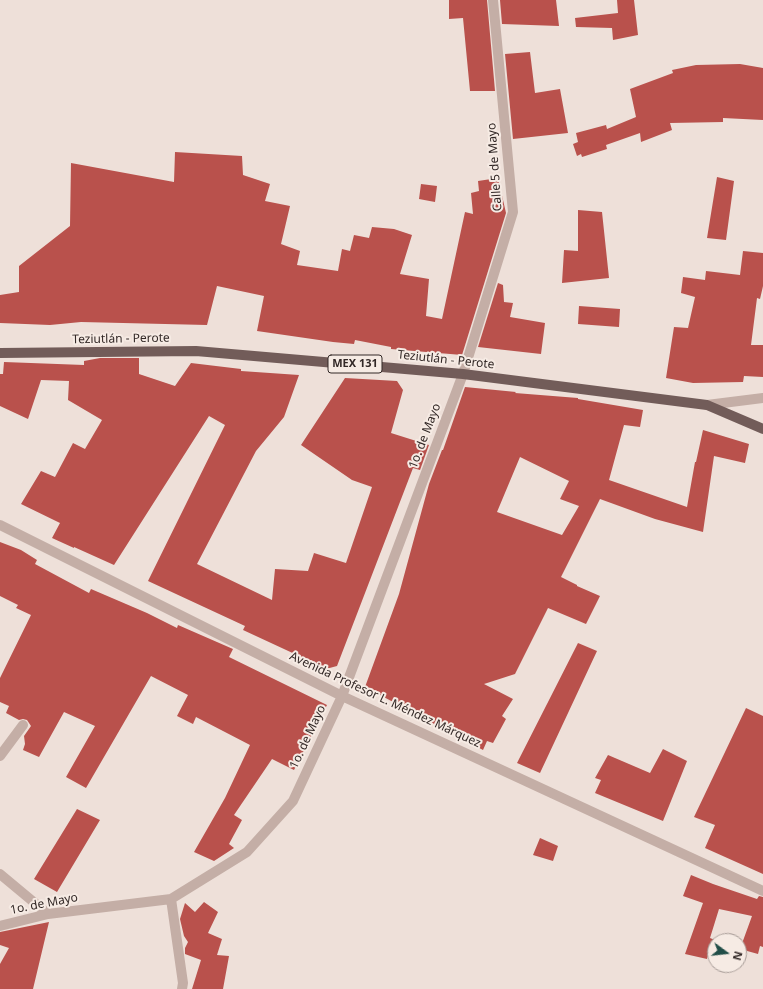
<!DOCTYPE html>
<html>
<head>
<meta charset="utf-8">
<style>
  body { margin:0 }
  #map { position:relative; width:763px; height:989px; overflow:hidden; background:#eee0d9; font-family:"Noto Sans",sans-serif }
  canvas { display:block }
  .north { position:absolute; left:707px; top:933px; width:40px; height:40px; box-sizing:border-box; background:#f6ebe4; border:1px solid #a89d98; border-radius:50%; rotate:105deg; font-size:11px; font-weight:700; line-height:16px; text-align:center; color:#322826 }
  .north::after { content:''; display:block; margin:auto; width:14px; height:18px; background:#214e48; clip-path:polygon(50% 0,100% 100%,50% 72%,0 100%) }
</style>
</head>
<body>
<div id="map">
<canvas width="763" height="989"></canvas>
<div class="north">N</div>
</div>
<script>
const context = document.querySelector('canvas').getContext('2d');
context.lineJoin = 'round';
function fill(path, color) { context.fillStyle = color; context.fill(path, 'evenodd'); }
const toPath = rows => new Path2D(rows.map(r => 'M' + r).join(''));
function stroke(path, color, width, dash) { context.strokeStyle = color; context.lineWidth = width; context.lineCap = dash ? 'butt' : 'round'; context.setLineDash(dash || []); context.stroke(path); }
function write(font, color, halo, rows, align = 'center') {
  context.font = font + ' "Noto Sans",sans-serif'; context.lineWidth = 4; context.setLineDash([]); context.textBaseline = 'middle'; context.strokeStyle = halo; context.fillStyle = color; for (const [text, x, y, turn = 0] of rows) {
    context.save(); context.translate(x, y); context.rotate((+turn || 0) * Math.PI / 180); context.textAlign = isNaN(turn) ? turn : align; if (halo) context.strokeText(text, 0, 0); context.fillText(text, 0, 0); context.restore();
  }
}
const building = toPath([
  [449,0,487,0,495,91,470,91,463,18,449,19],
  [500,0,556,0,559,26,502,24],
  [617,0,634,0,638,35,613,40,612,28,576,27,575,18,618,13],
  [530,52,535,93,560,89,568,133,513,139,505,54],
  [740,64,763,68,763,120,723,118,723,122,670,123,672,130,641,142,640,133,606,145,607,149,582,157,581,154,577,156,573,144,578,142,576,133,606,125,607,129,636,117,630,89,673,73,672,70,696,65],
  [175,152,242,156,243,175,270,184,265,201,290,206,281,244,300,251,297,265,338,271,342,249,350,251,354,235,369,238,372,227,394,229,412,235,400,274,429,279,426,316,442,319,465,212,473,214,471,193,479,191,478,181,498,178,506,213,462,355,391,349,391,347,355,340,354,344,333,342,257,331,264,296,217,286,207,325,81,322,50,325,0,323,0,295,19,292,19,266,70,226,71,163,174,182],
  [717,177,734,181,726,240,707,238],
  [421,184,437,186,435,202,419,199],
  [578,210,602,212,609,278,562,283,564,250,578,251],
  [743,251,763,253,763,286,760,299,757,298,751,345,763,345,763,377,744,376,743,382,693,383,666,378,674,327,688,328,695,297,681,293,683,277,705,280,706,271,740,275],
  [498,283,503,285,504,302,513,303,510,317,545,323,541,354,478,347],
  [579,306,620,309,619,327,578,324],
  [100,358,139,358,139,374,175,386,191,363,241,369,241,371,299,375,284,417,256,451,197,564,272,600,275,569,308,571,314,553,346,563,372,487,352,480,301,445,345,378,397,381,403,390,391,433,429,445,420,470,413,468,337,666,322,670,312,664,312,662,243,630,245,626,148,581,225,425,209,416,114,565,74,547,74,548,52,538,60,523,21,504,41,471,55,477,73,443,85,449,102,420,68,400,69,381,41,380,28,419,0,406,0,374,3,374,4,362,84,365,84,361],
  [465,387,516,392,515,393,578,398,578,399,643,410,640,427,624,425,609,480,687,507,695,462,696,462,703,430,749,444,745,463,714,456,703,532,655,519,600,499,561,577,577,585,577,586,600,596,586,624,548,608,515,674,484,684,513,699,502,716,506,719,493,743,487,741,483,750,365,687,399,594,429,484,442,450,443,450],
  [520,457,569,481,560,499,579,506,562,535,497,512],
  [0,542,21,550,37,560,35,564,89,593,91,589,147,613,177,628,178,625,233,649,229,657,327,705,294,770,272,759,234,815,242,820,229,844,234,848,214,861,194,852,225,798,250,745,196,717,193,724,177,716,188,695,151,676,86,788,66,777,95,726,64,712,39,757,23,750,25,744,24,736,31,726,27,720,23,719,19,720,6,713,9,706,0,702,0,678,31,615,16,608,18,605,0,596],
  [578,643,597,651,540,773,517,763],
  [746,708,763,716,763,874,705,848,715,825,694,817],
  [663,749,687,761,663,821,595,793,601,780,595,778,608,755,650,773],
  [77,809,100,820,57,892,34,879],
  [540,838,558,846,553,861,533,855],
  [691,875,713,884,757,899,759,896,763,897,763,947,760,946,758,954,740,949,752,916,719,909,710,938,715,940,715,956,708,955,707,959,685,954,703,903,683,896],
  [204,902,218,912,208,933,222,939,217,955,229,956,223,989,192,989,201,960,185,954,185,948,188,942,184,936,180,919,185,903,195,912],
  [49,922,33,989,0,989,0,964,9,948,0,945,0,932]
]);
const minor = toPath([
  [707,405,763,398],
  [0,525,342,696,763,891],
  [0,756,23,725],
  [0,874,48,914],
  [171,899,183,983,182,989],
  [0,926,48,914,171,899,247,852,293,801,342,696,463,374,513,212,493,0]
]);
const primary = toPath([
  [0,353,196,351,463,374,707,405,763,429]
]);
const shields = [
  [355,364,54]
];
const shieldNames = [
  ["MEX 131",355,364]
];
const streetNames = [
  ["Calle 5 de Mayo",495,167,-94],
  ["Teziutlán - Perote",121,339,-1],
  ["Teziutlán - Perote",446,360,6],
  ["1o. de Mayo",425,436,-69],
  ["Avenida Profesor L. Méndez Márquez",385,700,25],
  ["1o. de Mayo",308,737,-65],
  ["1o. de Mayo",44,904,-11]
];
fill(building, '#b9514c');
stroke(minor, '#c4aea6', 10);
stroke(primary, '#725c59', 10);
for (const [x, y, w] of shields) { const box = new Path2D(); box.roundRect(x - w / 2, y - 9, w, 18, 3); context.fillStyle = '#f6ebe4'; context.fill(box); stroke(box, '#322826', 1); }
write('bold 11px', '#322826', null, shieldNames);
write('12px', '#322826', '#f6ebe4', streetNames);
</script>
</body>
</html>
